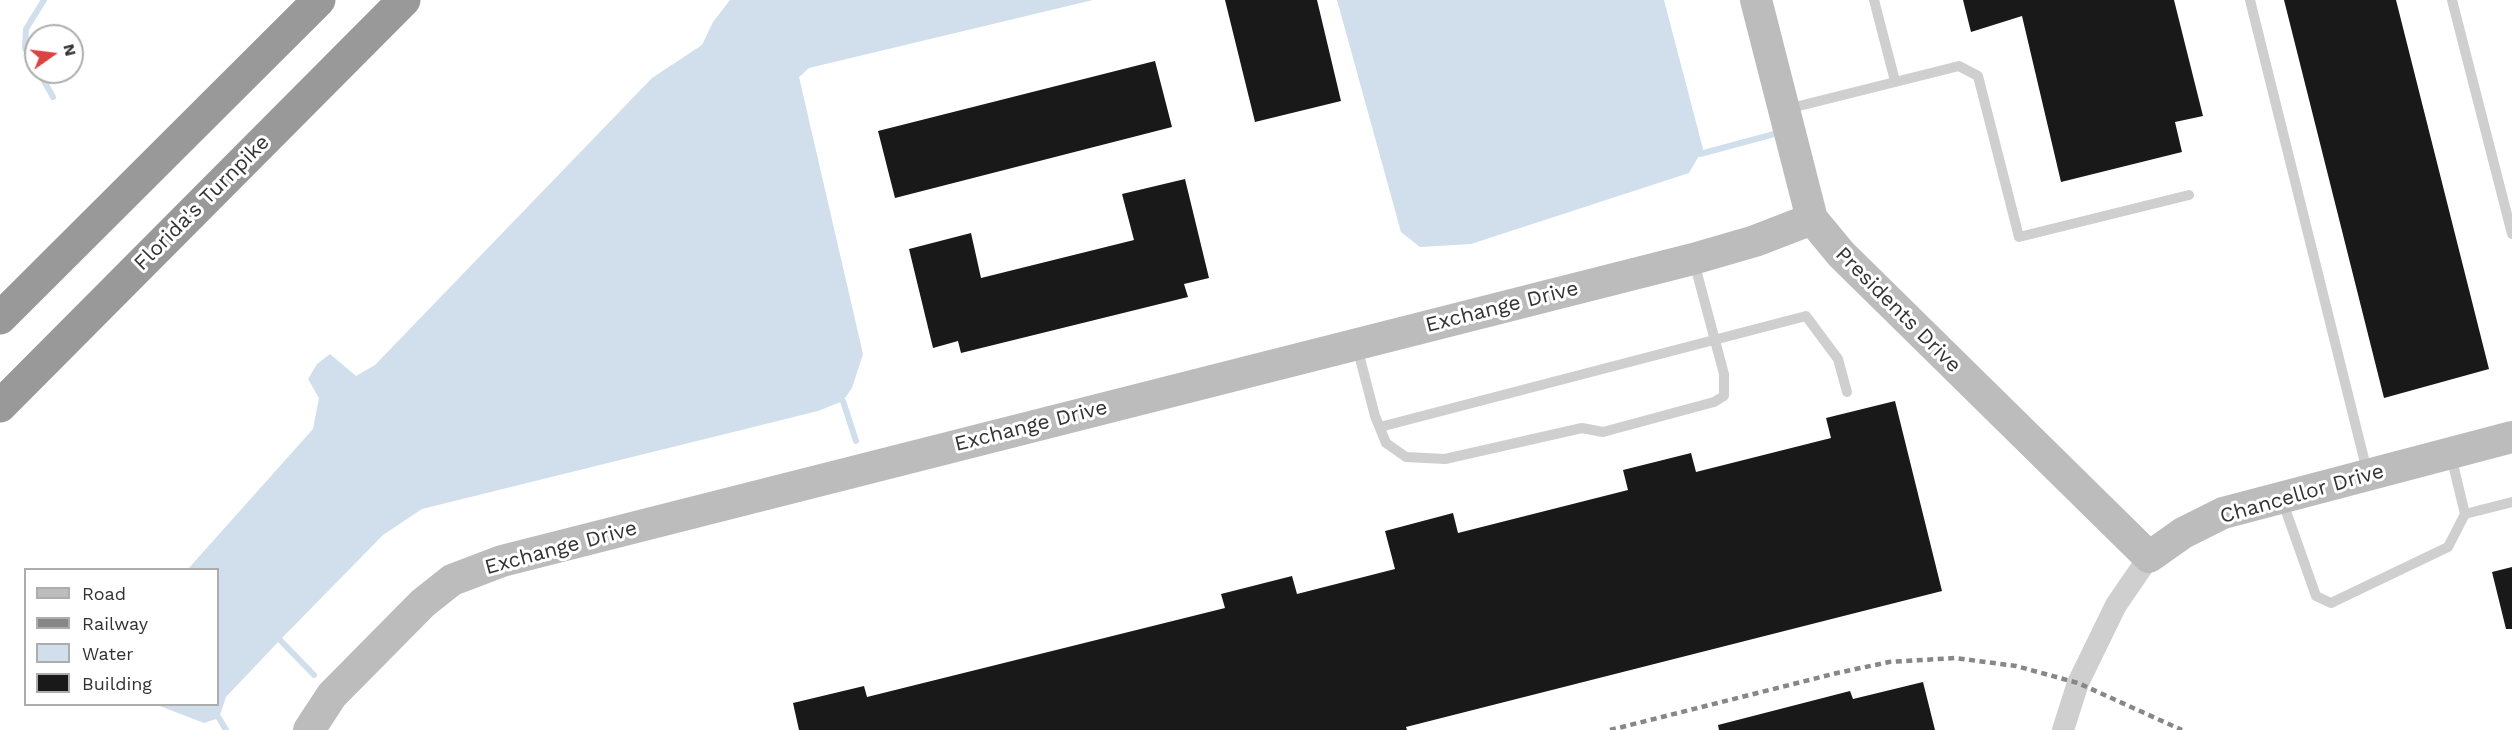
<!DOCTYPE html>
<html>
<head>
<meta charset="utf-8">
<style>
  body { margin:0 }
  #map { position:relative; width:2512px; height:730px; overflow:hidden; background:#fff; font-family:"Work Sans",sans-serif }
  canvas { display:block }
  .legend { position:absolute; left:24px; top:568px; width:195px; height:138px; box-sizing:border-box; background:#fff; border:2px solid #adadad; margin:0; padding:8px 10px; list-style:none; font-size:18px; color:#323232 }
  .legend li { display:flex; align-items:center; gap:12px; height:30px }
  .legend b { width:30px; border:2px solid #adadad }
  .north { position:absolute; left:24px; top:24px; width:60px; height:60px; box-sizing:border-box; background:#fff; border:2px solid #adadad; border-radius:50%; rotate:76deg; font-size:16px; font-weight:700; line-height:24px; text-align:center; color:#323232 }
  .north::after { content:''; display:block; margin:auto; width:21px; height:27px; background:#db4343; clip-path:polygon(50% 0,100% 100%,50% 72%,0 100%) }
</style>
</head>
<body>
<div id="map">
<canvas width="2512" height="730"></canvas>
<ul class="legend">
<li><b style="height:8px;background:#bcbcbc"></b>Road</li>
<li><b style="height:8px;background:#878787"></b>Railway</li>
<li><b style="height:16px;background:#d0dfeb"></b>Water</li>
<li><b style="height:16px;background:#191919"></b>Building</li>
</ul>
<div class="north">N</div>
</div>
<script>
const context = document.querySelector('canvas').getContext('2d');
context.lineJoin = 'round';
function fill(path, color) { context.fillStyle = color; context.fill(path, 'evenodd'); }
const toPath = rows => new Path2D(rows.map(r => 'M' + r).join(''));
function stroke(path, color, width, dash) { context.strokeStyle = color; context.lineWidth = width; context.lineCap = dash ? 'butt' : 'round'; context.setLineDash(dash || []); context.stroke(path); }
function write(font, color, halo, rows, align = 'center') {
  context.font = font + ' "Work Sans",sans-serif'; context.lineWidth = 6; context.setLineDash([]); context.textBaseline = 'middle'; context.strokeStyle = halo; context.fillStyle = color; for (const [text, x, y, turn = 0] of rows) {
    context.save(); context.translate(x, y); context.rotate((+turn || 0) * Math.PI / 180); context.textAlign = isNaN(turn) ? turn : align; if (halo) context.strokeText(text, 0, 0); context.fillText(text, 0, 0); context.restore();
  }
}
const water = toPath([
  [730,0,1093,0,809,68,799,77,863,354,852,388,843,401,818,411,422,509,383,535,280,640,226,697,219,718,204,723,157,705,218,704,218,570,188,569,313,429,319,398,308,379,317,364,330,354,356,376,375,365,652,78,702,45,713,22],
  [1337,0,1664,0,1703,149,1689,173,1471,244,1420,247,1401,232]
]);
const stream = toPath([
  [36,67,25,48,26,29,44,0],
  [39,72,53,97],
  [1700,154,1778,133],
  [843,401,856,441],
  [280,640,314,675],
  [219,718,226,730]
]);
const building = toPath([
  [1225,0,1317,0,1341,101,1255,122],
  [1963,0,2174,0,2203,116,2175,122,2182,152,2061,182,2022,16,1971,32],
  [2284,0,2396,0,2489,369,2384,398],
  [1155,61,1172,127,895,198,878,131],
  [1185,179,1209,278,1184,284,1188,297,961,353,958,341,933,348,909,249,971,233,981,278,1134,240,1122,194],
  [1895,401,1942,591,1406,727,1407,730,799,730,793,703,864,686,867,697,1225,608,1221,594,1292,576,1297,594,1395,569,1385,531,1453,513,1458,533,1628,490,1623,470,1691,453,1696,472,1831,438,1826,418],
  [2512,567,2512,629,2506,629,2492,572],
  [1923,682,1935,730,1719,730,1718,725,1850,691,1853,699]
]);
const lane = toPath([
  [1874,0,1895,81],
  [2250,0,2367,471],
  [2452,0,2512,234],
  [1787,109,1959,66,1978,76,2019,237,2189,195],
  [1357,347,1375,416,1386,443,1406,457,1445,459,1582,428,1603,432,1714,402,1724,396,1724,374,1694,262],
  [1380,427,1806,316,1838,359,1847,392],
  [2451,456,2465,514,2512,502],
  [2282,500,2316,596,2331,603,2448,547,2465,514]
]);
const street = toPath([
  [2063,730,2078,683,2116,605,2149,557]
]);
const secondary = toPath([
  [1756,0,1812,219,1841,254,2149,557,2183,533,2223,513,2512,437],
  [309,730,332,695,423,603,452,580,502,561,1693,259,1755,241,1812,219]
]);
const highway = toPath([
  [0,318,319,0],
  [0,406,404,0]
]);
const rail = toPath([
  [1610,730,1837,673,1889,662,1955,658,2016,666,2078,683,2182,730]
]);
const streetNames = [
  ["Florida's Turnpike",202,203,-45],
  ["Exchange Drive",1502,307,-14],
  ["Presidents Drive",1898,310,45],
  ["Exchange Drive",1031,426,-14],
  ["Chancellor Drive",2302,494,-16],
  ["Exchange Drive",561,548,-15]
];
fill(water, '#d0dfeb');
stroke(stream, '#d0dfeb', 6);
fill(building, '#191919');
stroke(lane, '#cfcfcf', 10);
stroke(street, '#cfcfcf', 22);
stroke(secondary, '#bcbcbc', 32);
stroke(highway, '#999', 33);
stroke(rail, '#878787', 4.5, [6, 4.5]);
write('21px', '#323232', '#fff', streetNames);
</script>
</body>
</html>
